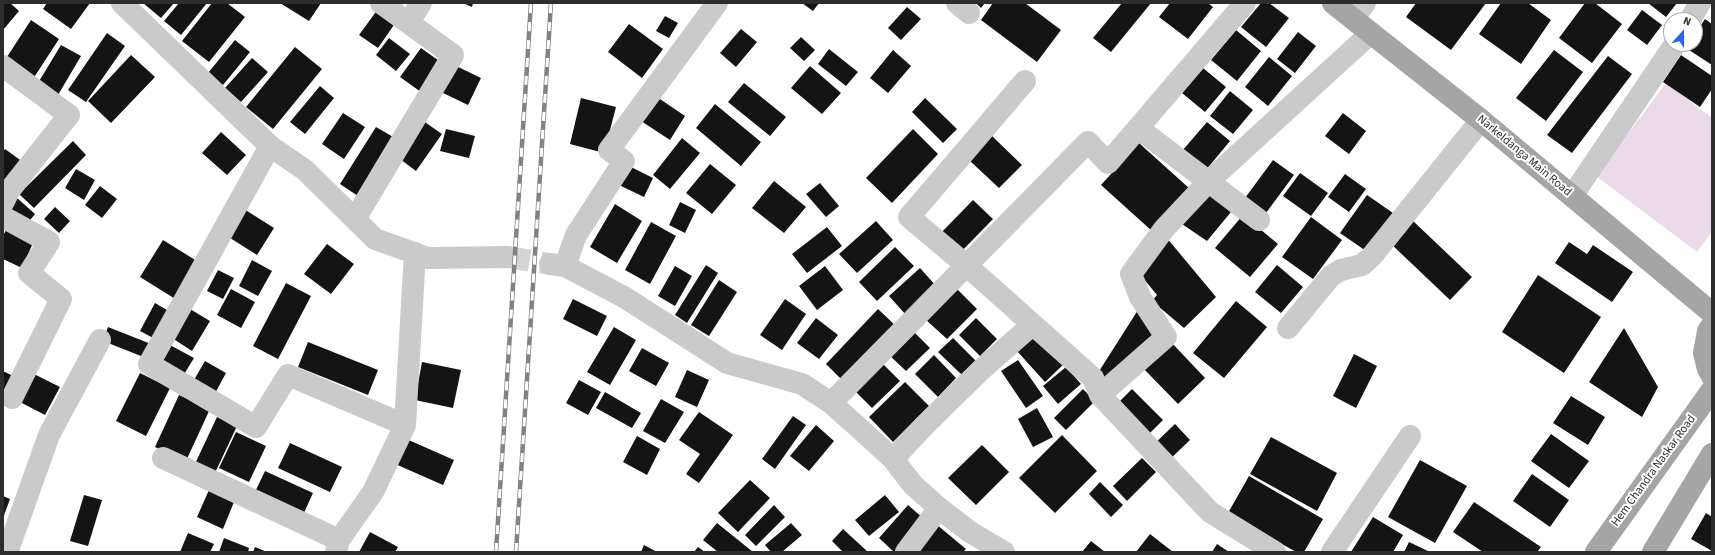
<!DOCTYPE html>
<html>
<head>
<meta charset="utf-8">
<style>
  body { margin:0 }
  #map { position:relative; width:1715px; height:555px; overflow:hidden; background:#fff; font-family:"Source Sans 3",sans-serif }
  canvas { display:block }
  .frame { position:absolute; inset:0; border:4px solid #2d2d2d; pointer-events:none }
  .north { position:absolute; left:1663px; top:12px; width:40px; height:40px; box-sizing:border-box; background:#fff; border:1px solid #ababab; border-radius:50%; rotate:21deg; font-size:11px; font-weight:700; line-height:16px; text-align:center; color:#2d2d2d }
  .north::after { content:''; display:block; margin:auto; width:14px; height:18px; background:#2c63e7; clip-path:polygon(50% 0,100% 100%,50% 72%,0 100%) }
</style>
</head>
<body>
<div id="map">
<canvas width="1715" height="555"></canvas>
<div class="frame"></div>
<div class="north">N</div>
</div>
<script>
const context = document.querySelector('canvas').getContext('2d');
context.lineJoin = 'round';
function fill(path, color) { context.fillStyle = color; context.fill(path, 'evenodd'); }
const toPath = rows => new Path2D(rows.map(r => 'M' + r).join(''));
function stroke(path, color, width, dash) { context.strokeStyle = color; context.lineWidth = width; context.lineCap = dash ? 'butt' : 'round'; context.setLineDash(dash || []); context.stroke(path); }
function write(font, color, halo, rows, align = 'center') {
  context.font = font + ' "Source Sans 3",sans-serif'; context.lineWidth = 4; context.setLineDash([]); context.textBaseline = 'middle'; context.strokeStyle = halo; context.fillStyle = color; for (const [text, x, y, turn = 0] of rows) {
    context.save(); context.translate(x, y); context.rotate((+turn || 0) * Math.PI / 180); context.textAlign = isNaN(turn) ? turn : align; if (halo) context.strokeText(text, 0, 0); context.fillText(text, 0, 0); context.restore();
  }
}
const green = toPath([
  [1666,83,1712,118,1712,231,1697,252,1596,176]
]);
const building = toPath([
  [3,3,10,3,19,11,3,30],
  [47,3,90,3,71,29,43,9],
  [143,3,174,3,161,18],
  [179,3,207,3,181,35,164,21],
  [212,3,227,3,245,17,209,62,182,41],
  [280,3,321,3,309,21],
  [463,3,473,3,472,7],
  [802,3,819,3,813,11],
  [976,3,985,3,981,8],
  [993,3,1025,3,1061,30,1037,62,981,20],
  [1122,3,1151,3,1111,52,1093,38],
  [1170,3,1208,3,1213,7,1188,39,1159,17],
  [1261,3,1269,3,1289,18,1266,47,1241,27],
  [1416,3,1486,3,1451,50,1406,17],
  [1501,3,1528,3,1551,20,1521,64,1479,34],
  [1585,3,1595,3,1622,24,1592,63,1559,38],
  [1648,3,1677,3,1666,17],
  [907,7,921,19,901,40,888,28],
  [378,9,396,22,378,48,359,35],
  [1642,10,1662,25,1647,45,1627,30],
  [665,16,678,23,669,38,656,31],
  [1705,19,1712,24,1712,65,1686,48,1689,44,1695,44,1695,34],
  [31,20,59,39,33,79,5,60],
  [629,24,663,49,642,78,608,52],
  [741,29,757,42,736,67,720,53],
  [1236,30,1261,51,1237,81,1211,60],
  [1298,32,1316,46,1295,73,1277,59],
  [107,33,125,46,86,102,68,90],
  [801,37,815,50,804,61,790,48],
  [389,38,410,54,396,71,376,55],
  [235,40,250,52,223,85,208,73],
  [61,45,81,56,58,95,38,83],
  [295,47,322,69,273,129,246,107],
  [421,48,442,63,421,92,400,77],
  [829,49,858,72,846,86,818,64],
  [893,50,911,66,888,93,870,78],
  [1554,50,1583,72,1546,121,1516,98],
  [131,55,155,77,111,123,88,101],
  [1681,55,1712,76,1712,89,1700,107,1663,82],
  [1608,56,1632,74,1572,153,1547,135],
  [1269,57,1292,76,1268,106,1245,87],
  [252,58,268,72,241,102,225,88],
  [454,65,481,78,468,105,441,92],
  [810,66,841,93,822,114,791,88],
  [1203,68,1226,87,1205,112,1182,93],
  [744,83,786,117,770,136,728,102],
  [320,86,334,98,305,134,290,122],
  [1230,91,1253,110,1233,134,1210,116],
  [654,95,685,116,670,140,638,119],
  [581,98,616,107,604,153,570,144],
  [925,98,957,129,943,143,912,112],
  [715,104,761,142,741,166,696,128],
  [343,113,365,127,344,159,322,144],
  [1343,113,1366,131,1349,154,1325,136],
  [422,120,442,134,416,171,396,156],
  [1207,122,1230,141,1206,170,1182,151],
  [376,127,395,138,358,196,340,184],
  [446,129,475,136,469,158,440,151],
  [913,129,938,154,892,203,866,178],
  [221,132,246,155,227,175,202,153],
  [992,136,1022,165,999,188,969,160],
  [682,138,700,153,670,189,653,175],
  [73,141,86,155,34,208,19,194],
  [1139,143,1190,189,1152,231,1101,185],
  [5,149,27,165,11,185,3,179,3,152],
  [1273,160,1294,175,1266,213,1245,198],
  [710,164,736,185,712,214,686,193],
  [629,166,653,178,644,197,619,185],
  [76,169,95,180,84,200,65,188],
  [1300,173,1328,193,1311,216,1283,196],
  [1345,174,1366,189,1349,212,1328,197],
  [774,181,806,207,784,233,752,208],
  [820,183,839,206,826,217,806,194],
  [100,186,117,199,102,218,85,205],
  [1205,190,1231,212,1207,241,1179,222],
  [1367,195,1393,213,1366,251,1340,233],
  [16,197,35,214,27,224,7,208],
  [973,200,993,219,957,256,937,237],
  [680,202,696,210,685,233,669,225],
  [615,204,642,221,617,263,590,247],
  [55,207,70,221,59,233,44,219],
  [244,209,274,228,257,255,227,236],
  [1243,215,1278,244,1250,277,1215,248],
  [1311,217,1342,240,1313,279,1282,257],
  [1411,219,1472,277,1450,300,1389,242],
  [876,221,893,240,857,273,839,254],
  [651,222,676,236,650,284,625,270],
  [827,227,842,246,807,273,792,254],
  [6,230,33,243,22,268,3,259,3,236],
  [1166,237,1216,297,1184,328,1152,301,1157,295,1138,272],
  [163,240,200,263,177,300,140,277],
  [1569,242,1587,254,1593,245,1633,272,1612,302,1555,263],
  [327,244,354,264,331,294,304,274],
  [895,247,914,266,877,301,859,282],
  [252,260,272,271,258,296,239,286],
  [706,265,718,273,687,323,675,315],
  [1277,265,1303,287,1281,313,1255,292],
  [675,266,692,276,675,306,658,296],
  [825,266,843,290,817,310,799,286],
  [920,268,937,287,906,315,889,296],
  [218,270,234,278,223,299,207,291],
  [1538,275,1601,317,1564,373,1502,332],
  [719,280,737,292,709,336,691,325],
  [286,283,311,296,278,359,253,346],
  [956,288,977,309,947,339,925,319],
  [231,289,255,302,241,328,217,315],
  [573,299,607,316,597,336,563,319],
  [785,299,806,314,782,350,760,335],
  [1236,301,1267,327,1224,378,1193,353],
  [155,303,172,313,157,340,140,331],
  [190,309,210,321,192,351,172,338],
  [878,309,897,327,844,382,826,364],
  [1138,310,1162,336,1104,385,1096,376],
  [816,318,838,335,819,359,797,343],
  [976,318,997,339,980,356,959,335],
  [108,327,151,344,146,358,103,341],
  [614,327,636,340,610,385,587,372],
  [1624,328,1658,387,1642,417,1589,382],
  [911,329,930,348,906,371,887,353],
  [1037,333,1065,363,1045,382,1017,351],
  [953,338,976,361,962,375,938,352],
  [1170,341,1205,378,1178,404,1143,368],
  [308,342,378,370,368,395,298,367],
  [170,345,194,358,183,376,159,362],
  [642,348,669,363,656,386,629,371],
  [1354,354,1377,366,1356,408,1333,396],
  [934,355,956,378,938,397,915,374],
  [1018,360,1043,396,1026,408,1001,371],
  [205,361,226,373,213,397,191,385],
  [422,362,461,370,453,408,415,400],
  [881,362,900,381,872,408,853,389],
  [1066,367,1081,384,1058,404,1043,386],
  [687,370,709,380,697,407,675,397],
  [3,371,13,376,3,397],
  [32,373,60,387,45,415,18,401],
  [140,373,170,388,146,436,116,421],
  [579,380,601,392,588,415,566,403],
  [905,382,929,406,893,442,869,417],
  [1083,389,1095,401,1066,430,1054,418],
  [1132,389,1163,420,1147,436,1116,405],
  [605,392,641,413,632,428,596,408],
  [179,395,210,409,186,461,155,447],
  [1571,396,1605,417,1588,445,1553,423],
  [661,399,684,412,665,443,643,431],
  [1037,408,1053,437,1033,447,1018,419],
  [699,412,733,435,699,483,686,474,700,454,679,440],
  [793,416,806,425,775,469,762,459],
  [217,417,237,426,214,475,194,466],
  [1175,424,1190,440,1166,463,1151,447],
  [816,425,834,441,809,471,790,456],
  [236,432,266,446,249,482,219,468],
  [1551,434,1589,461,1569,488,1531,461],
  [1062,435,1097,471,1055,513,1019,478],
  [637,436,660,449,647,475,623,462],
  [1271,437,1337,473,1317,511,1250,474],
  [404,438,454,460,443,485,393,463],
  [290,443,342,467,330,492,278,468],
  [982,445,1009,472,976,505,948,478],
  [1142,458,1156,472,1127,501,1113,486],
  [1420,460,1467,486,1435,543,1388,517],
  [265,471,313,493,303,515,255,492],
  [1532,474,1569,500,1550,527,1513,501],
  [1249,476,1323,519,1304,552,1296,552,1228,513],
  [750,480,770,498,738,532,718,513],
  [1100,482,1123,505,1111,517,1089,494],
  [209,490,234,502,223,529,197,517],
  [84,495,102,500,88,546,70,541],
  [885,495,899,512,869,536,855,520],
  [3,496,10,499,3,518],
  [1474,502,1541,547,1537,552,1483,552,1453,532],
  [774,505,785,517,756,546,745,535],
  [908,505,924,519,894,552,879,538],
  [1706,513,1712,517,1712,551,1691,539],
  [1373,517,1403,535,1393,552,1351,552],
  [717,523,753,552,718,552,703,540],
  [791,523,802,535,782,552,771,552,765,545],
  [936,524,966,549,963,552,913,552],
  [843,529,868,552,843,552,832,541],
  [370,532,398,547,395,552,359,552],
  [188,533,214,544,210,552,180,552],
  [1150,534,1173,552,1136,552],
  [224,538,249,548,248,552,219,552],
  [1091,541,1105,552,1082,552],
  [1409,542,1430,552,1404,552],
  [1217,544,1229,552,1212,552],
  [644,545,657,552,641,552],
  [255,547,267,552,253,552],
  [698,547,705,552,694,552]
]);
const minorTunnel = toPath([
  [508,257,550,264]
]);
const minor = toPath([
  [122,3,270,146,305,170,375,239,428,258,508,257],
  [957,3,969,13],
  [1353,19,1365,3],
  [1690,20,1700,3],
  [409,22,421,3],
  [3,66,69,115,9,191,3,203],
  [1025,81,909,217,966,265,1093,378,1100,395,1210,512,1275,552],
  [1138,128,1259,220],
  [270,146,149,364,256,427,288,375,405,425],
  [1572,196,1675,44],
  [3,217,49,242,29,273,61,299,12,398],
  [355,219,453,55,381,3],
  [550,264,565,266,624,297,727,363,802,384,831,403,858,427,893,459,913,485,939,508,970,532,1004,552],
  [565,266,576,235,624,161,609,150,717,3],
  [1288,328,1331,276,1341,270,1362,265,1372,256,1481,120],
  [1100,395,1166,337,1140,297,1131,274,1164,229,1209,181,1371,33],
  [831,403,1088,142,1108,163,1245,3],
  [163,458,339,540],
  [893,459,927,423,981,370,1032,325],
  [8,550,49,435,100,340],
  [336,552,339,540,373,492,405,425,415,253],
  [906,552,939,508],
  [1332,552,1410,436]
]);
const major = toPath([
  [1333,3,1481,120,1712,313],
  [1712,325,1708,331,1704,353,1708,369,1712,376],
  [1596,552,1712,390],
  [1653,552,1712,454]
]);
const rail = toPath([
  [496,552,531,3],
  [516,552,551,3]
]);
const streetNames = [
  ["Narkeldanga Main Road",1524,156,40],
  ["Hem Chandra Naskar Road",1654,471,-54]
];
fill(green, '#ebdae7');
fill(building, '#141414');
stroke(minorTunnel, '#d5d5d5', 22, [22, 11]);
stroke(minor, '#cacaca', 22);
stroke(major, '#a5a5a5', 22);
stroke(rail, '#828282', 4.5);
stroke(rail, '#fff', 3, [9]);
write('12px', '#2d2d2d', '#fff', streetNames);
</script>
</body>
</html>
